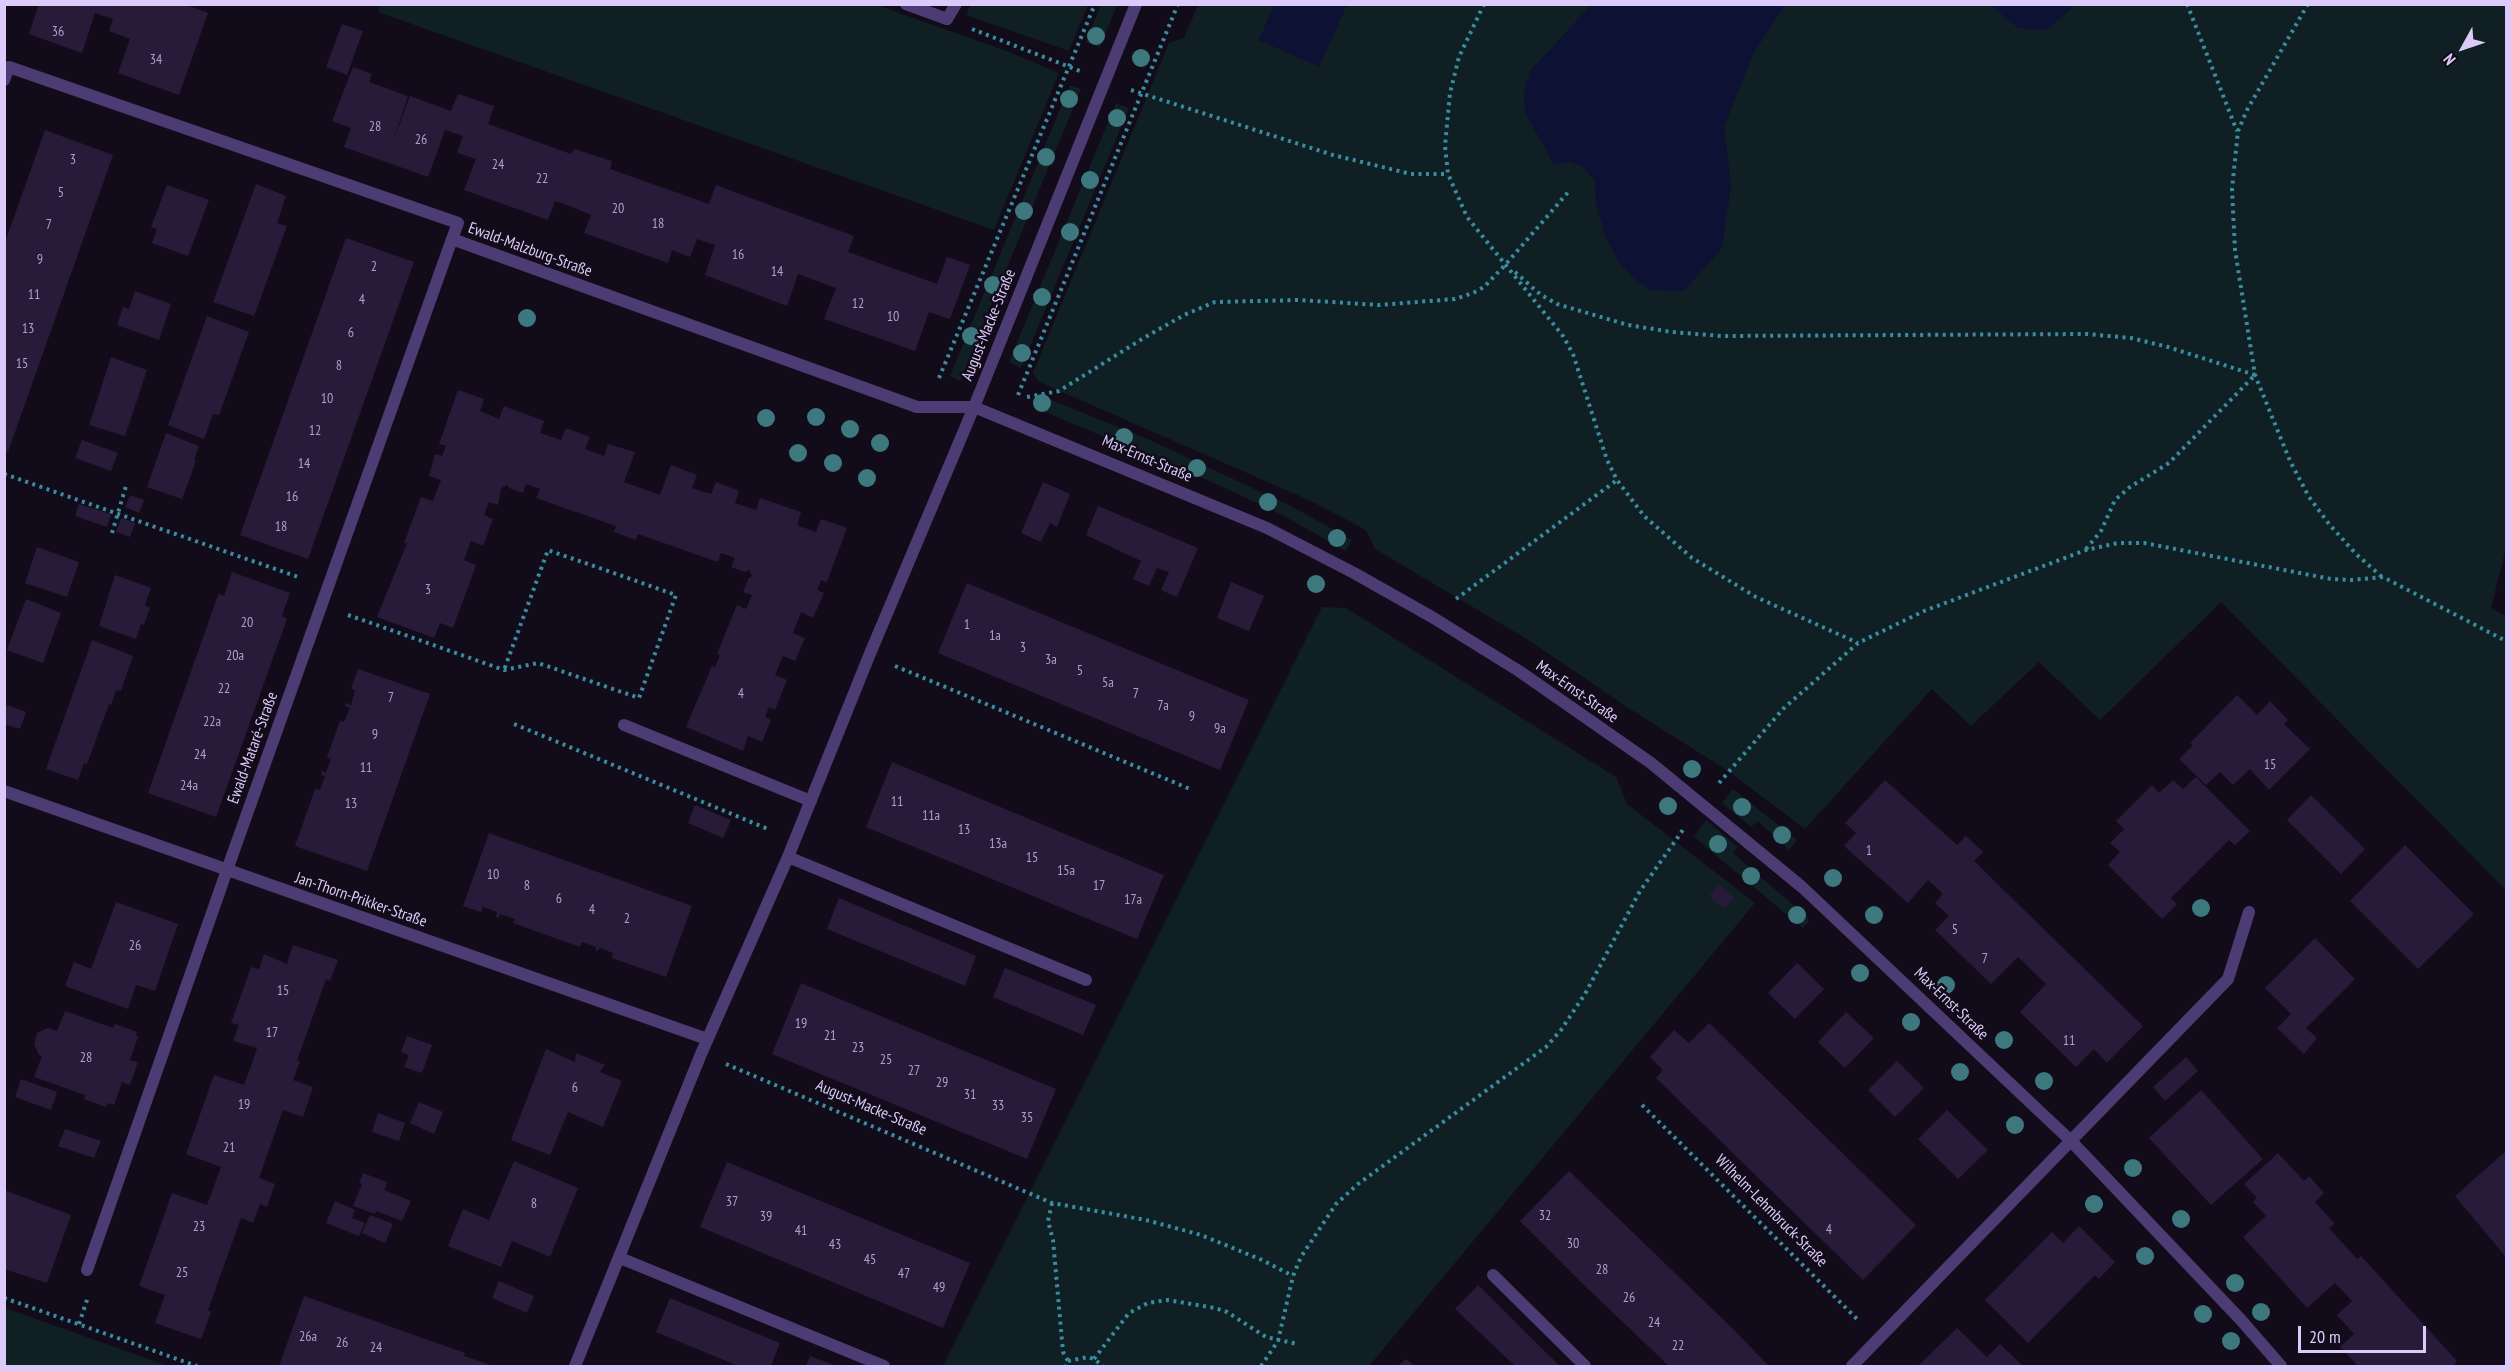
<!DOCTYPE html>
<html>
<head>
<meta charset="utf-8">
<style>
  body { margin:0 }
  #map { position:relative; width:2511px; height:1371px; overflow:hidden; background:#120c1a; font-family:"PT Sans Narrow",sans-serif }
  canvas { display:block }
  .frame { position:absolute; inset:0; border:6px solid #dccbfa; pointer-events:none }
  .north { position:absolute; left:2433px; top:18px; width:60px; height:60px; -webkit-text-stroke:4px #120c1a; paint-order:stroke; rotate:230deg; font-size:16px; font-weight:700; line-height:24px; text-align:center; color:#dccbfa }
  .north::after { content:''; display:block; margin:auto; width:21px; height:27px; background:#dccbfa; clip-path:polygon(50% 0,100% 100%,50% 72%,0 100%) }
  .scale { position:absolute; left:2298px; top:1326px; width:128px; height:27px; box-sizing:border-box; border:3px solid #dccbfa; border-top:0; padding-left:8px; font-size:18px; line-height:21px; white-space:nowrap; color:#dccbfa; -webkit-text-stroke:4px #120c1a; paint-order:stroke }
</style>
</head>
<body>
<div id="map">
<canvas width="2511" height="1371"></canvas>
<div class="frame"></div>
<div class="north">N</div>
<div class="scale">20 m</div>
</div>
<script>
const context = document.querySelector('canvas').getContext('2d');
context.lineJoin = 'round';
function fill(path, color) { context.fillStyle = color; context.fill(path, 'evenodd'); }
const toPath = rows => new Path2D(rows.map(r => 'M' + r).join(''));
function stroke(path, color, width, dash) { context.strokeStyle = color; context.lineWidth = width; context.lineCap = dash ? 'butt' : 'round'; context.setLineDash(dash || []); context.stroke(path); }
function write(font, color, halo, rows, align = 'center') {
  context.font = font + ' "PT Sans Narrow",sans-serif'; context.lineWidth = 5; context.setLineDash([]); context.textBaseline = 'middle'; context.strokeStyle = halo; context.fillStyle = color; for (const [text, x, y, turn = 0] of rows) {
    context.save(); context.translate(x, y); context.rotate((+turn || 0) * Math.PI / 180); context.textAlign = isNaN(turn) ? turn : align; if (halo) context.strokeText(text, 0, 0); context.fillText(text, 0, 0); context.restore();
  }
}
const green = toPath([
  [381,5,877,5,1012,53,1059,73,994,230,378,12],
  [970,5,970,4,1088,5,1069,51,966,15],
  [1101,5,1117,5,1100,47,1086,42],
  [1198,5,2506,5,2506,548,2491,608,2506,616,2506,890,2221,602,2100,720,2039,662,1971,726,1932,689,1805,829,1728,771,1627,707,1530,641,1375,549,1366,530,1311,501,1039,382,1033,373,1169,43,1184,38],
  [1070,85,1081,89,960,381,950,376],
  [1116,103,1129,108,1021,368,1009,362],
  [1044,397,1150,440,1291,506,1352,540,1346,551,1284,516,1221,486,1038,409],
  [1322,607,1346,608,1616,777,1627,804,1755,903,1369,1366,943,1366],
  [1733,789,1797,840,1789,850,1758,821,1751,827,1722,803],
  [1706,820,1738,847,1733,853,1807,917,1809,921,1803,928,1694,837],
  [5,1308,168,1366,5,1366]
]);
const water = toPath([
  [1274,5,1347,5,1319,67,1259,40],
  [1591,5,1785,5,1753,54,1724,127,1731,186,1722,248,1684,291,1651,290,1633,278,1617,259,1605,236,1596,202,1595,181,1583,167,1570,162,1554,165,1525,112,1524,94,1530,71],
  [1990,5,2072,5,2069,11,2046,30,2018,28]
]);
const building = toPath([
  [39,4,184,4,208,13,179,95,118,73,130,39,109,31,113,19,95,13,82,53,29,34],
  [342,24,363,31,347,75,326,67],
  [353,67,372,74,369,82,408,96,393,142,410,96,451,111,458,94,494,106,488,124,571,154,574,149,612,161,610,169,709,204,716,185,734,192,854,236,848,252,937,284,947,257,970,265,950,319,929,312,915,351,824,319,836,288,798,274,787,306,705,275,715,245,697,239,690,257,672,250,668,263,584,233,591,215,572,207,555,201,548,220,464,190,476,159,457,153,463,136,445,130,428,177,344,147,351,128,332,121],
  [45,130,113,155,8,452,4,451,4,245],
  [256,184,286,196,277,223,287,226,254,316,213,302],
  [167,185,209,200,188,256,152,243,157,229,151,227],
  [346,238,414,262,308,559,240,535],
  [135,291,171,304,159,340,117,325,123,307,129,309],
  [207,316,249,332,219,415,213,414,204,439,168,425],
  [111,357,147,370,125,436,89,425],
  [458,390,484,399,480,411,499,419,504,406,544,421,540,433,561,440,566,428,590,437,585,449,604,456,608,444,635,452,624,482,660,495,671,465,697,475,692,488,711,494,716,482,739,491,735,503,756,510,760,498,801,512,797,525,816,532,821,519,847,528,827,582,821,580,817,590,824,593,813,618,801,612,793,633,805,638,795,661,783,656,775,675,787,680,775,710,769,707,765,717,771,720,762,742,748,736,743,751,686,727,712,666,715,667,720,655,717,654,737,605,746,609,752,595,743,592,749,578,752,576,749,570,745,572,731,567,735,558,721,553,718,562,638,534,636,540,614,532,616,526,536,498,540,489,526,484,523,493,509,488,508,485,501,488,498,505,489,502,484,515,493,519,483,546,471,541,464,560,476,565,453,628,440,623,434,638,377,617,407,543,404,543,421,497,433,501,441,480,429,476,435,454,442,456,446,446,439,444],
  [166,433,199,446,194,460,196,461,182,499,147,487],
  [82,440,118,453,111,471,75,458],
  [1043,482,1070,494,1057,527,1050,523,1041,542,1021,533],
  [130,495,144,500,139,513,125,507],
  [79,504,111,514,107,527,75,516],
  [1098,506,1198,548,1177,597,1161,590,1169,572,1157,568,1149,586,1133,579,1141,561,1086,535],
  [121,518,135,523,130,537,116,532],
  [37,547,79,562,67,597,25,583],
  [232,572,290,593,282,616,287,619,216,817,148,793,217,598,219,594,224,596],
  [115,575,151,588,145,605,150,608,144,625,141,624,136,639,99,626],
  [1231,582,1264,596,1249,631,1217,618],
  [967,583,1249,700,1220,770,938,653],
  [26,599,61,613,43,663,7,650],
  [92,640,133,656,121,691,116,690,111,705,109,704,87,764,84,763,78,780,46,769],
  [358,669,430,694,367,871,295,846,315,789,320,790,325,776,321,775,322,771,326,773,331,759,327,757,340,721,344,722,350,708,345,706,346,703,351,705,355,690,351,689],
  [2237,695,2257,715,2270,701,2288,720,2284,724,2310,749,2269,790,2250,769,2233,785,2220,772,2206,785,2179,759,2193,745,2190,743],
  [4,704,26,712,20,729,4,724],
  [892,762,1164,875,1137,939,866,827],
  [2196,777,2250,831,2235,845,2229,840,2171,898,2177,904,2162,919,2108,865,2120,852,2110,843,2124,829,2116,821,2152,785,2159,793,2173,780,2183,789],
  [1885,780,1957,845,1966,836,1983,852,1974,861,2143,1026,2107,1063,2094,1049,2076,1067,2020,1012,2046,984,2018,957,1991,984,1935,930,1949,916,1935,903,1943,894,1928,880,1908,903,1844,846,1856,833,1845,823],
  [2311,795,2365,849,2341,874,2287,820],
  [695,805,731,820,723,838,688,823],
  [489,833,692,906,666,977,612,958,613,953,600,948,596,952,596,947,582,942,580,947,563,941,513,923,515,919,500,914,499,918,496,917,497,912,483,907,481,912,463,906],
  [2405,845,2474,914,2418,969,2350,901],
  [1719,885,1734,897,1724,909,1709,896],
  [839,898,976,956,965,986,827,929],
  [116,902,178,924,155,991,136,985,128,1009,65,986,74,962,91,969],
  [2315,938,2355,979,2306,1028,2317,1038,2304,1054,2277,1028,2291,1014,2265,988],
  [293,945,338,960,330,981,326,979,297,1061,300,1061,293,1080,313,1087,303,1117,283,1110,259,1178,275,1184,267,1207,260,1204,253,1223,241,1218,208,1310,211,1312,201,1339,155,1323,165,1295,139,1286,172,1193,207,1205,221,1167,186,1154,214,1075,244,1085,251,1066,257,1048,233,1041,239,1025,231,1023,251,967,259,969,264,954,287,964],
  [1797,963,1824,989,1795,1019,1768,993],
  [1005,968,1096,1005,1083,1035,993,997],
  [801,983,1056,1089,1027,1159,772,1054],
  [65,1011,113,1028,115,1024,137,1032,136,1036,138,1037,130,1060,138,1062,130,1085,122,1082,114,1105,108,1103,106,1107,84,1099,85,1095,34,1077,42,1056,39,1055,34,1044,37,1033,48,1028,57,1031],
  [1846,1012,1874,1038,1845,1068,1818,1042],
  [1709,1023,1916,1225,1863,1280,1656,1078,1663,1070,1650,1057,1674,1030,1689,1043],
  [407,1036,432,1045,422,1073,404,1067,409,1055,401,1052],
  [546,1049,575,1062,576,1053,605,1065,600,1072,622,1081,603,1127,568,1112,550,1155,511,1140],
  [2186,1057,2198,1071,2165,1101,2153,1087],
  [1897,1061,1924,1088,1895,1117,1868,1090],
  [21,1079,57,1092,51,1110,15,1097],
  [2201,1090,2263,1159,2211,1205,2149,1138],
  [419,1102,443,1112,434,1134,410,1123],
  [1947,1110,1988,1150,1958,1179,1918,1139],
  [378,1113,405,1123,399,1141,372,1132],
  [65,1129,101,1141,94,1158,58,1146],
  [2506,1151,2506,1257,2455,1196],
  [2278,1153,2304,1181,2309,1176,2324,1193,2315,1202,2335,1224,2329,1228,2357,1259,2361,1256,2457,1361,2453,1366,2358,1366,2340,1347,2354,1334,2337,1315,2352,1301,2335,1283,2307,1308,2243,1237,2266,1216,2253,1202,2257,1198,2244,1184],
  [514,1161,578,1188,550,1257,512,1241,501,1267,448,1246,463,1209,489,1220],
  [727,1162,970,1263,943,1328,700,1227],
  [1569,1171,1731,1327,1769,1366,1669,1366,1585,1286,1520,1221],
  [363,1173,387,1182,384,1190,411,1201,402,1221,376,1211,375,1214,353,1206,362,1184,359,1183],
  [4,1190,71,1215,47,1283,4,1269],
  [335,1201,355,1210,352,1218,365,1223,359,1236,326,1223],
  [370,1215,393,1224,385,1243,362,1233],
  [2079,1226,2115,1262,2099,1279,2095,1275,2028,1343,1985,1300,2052,1232,2063,1243],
  [499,1281,534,1296,527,1313,492,1298],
  [1478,1285,1525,1332,1560,1366,1515,1366,1455,1309],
  [304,1296,465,1353,464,1356,494,1366,279,1366],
  [670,1298,780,1343,771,1366,738,1366,656,1332],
  [1957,1328,1987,1357,2000,1344,2023,1366,1918,1366],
  [810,1356,837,1366,806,1366],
  [1406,1359,1414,1366,1398,1366]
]);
const path = toPath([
  [1484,4,1459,57,1450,93,1445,146,1448,174,1467,217,1563,336,1573,354,1607,460,1617,480,1644,516,1692,558,1756,597,1858,643],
  [2187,4,2237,131],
  [2308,4,2247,110,2238,131,2232,189,2235,250,2255,375,2290,461,2309,497,2329,524,2356,554,2382,577],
  [972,29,1080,71],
  [1131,90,1333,155,1411,174,1448,174],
  [1515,272,1541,295,1557,304,1628,325,1672,332,1721,336,2087,334,2131,338,2168,347,2255,375],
  [939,378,1095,4],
  [1018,395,1178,4],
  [1027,397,1059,391,1142,339,1184,315,1215,302,1299,300,1379,305,1455,299,1473,293,1484,287,1506,264,1570,190],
  [4,474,301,578],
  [112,533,126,486],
  [2086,549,2101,531,2115,500,2130,487,2169,463,2255,375],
  [1456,599,1617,480],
  [348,615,504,670,538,663,639,698,676,595,548,550,504,670],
  [895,666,1190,789],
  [514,724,768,829],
  [1719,783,1783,709,1858,643,1924,611,2086,550,2118,543,2144,543,2331,579,2351,580,2383,577,2506,641],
  [726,1064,1052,1203,1146,1220,1201,1235,1262,1260,1293,1276],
  [1642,1105,1858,1320],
  [1052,1203,1048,1221,1053,1240,1063,1352,1068,1361,1066,1366],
  [4,1298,197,1366],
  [79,1324,88,1297],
  [1094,1359,1129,1313,1148,1303,1167,1300,1215,1308,1227,1312,1266,1337,1297,1344],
  [1068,1361,1088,1357,1094,1359,1103,1366],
  [1261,1366,1278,1341,1293,1276,1301,1257,1336,1204,1358,1184,1546,1047,1561,1030,1585,994,1640,891,1685,827]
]);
const lane = toPath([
  [947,19,956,4],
  [624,725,811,801]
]);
const street = toPath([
  [906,4,947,19],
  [4,80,9,67,458,223,452,239,917,407,974,407,1267,528,1354,573,1432,617,1519,671,1651,763,1802,887,2070,1140,2241,1320,2281,1366],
  [4,791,707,1039],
  [788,857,1086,980],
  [620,1258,884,1366],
  [87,1270,227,870,452,239],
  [1493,1275,1585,1366],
  [575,1366,701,1054,788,857,869,656,974,407,1136,4],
  [1852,1366,2228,979,2249,912]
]);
const trees = [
  [1096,36],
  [1141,58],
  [1069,99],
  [1117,118],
  [1046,157],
  [1090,180],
  [1024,211],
  [1070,232],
  [993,285],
  [1042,297],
  [527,318],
  [971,336],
  [1022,353],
  [1042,403],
  [816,417],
  [766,418],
  [850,429],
  [1124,437],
  [880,443],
  [798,453],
  [833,463],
  [1197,468],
  [867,478],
  [1268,502],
  [1337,538],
  [1316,584],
  [1692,769],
  [1668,806],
  [1742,807],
  [1782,835],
  [1718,844],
  [1751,876],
  [1833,878],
  [2201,908],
  [1797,915],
  [1874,915],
  [1860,973],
  [1946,985],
  [1911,1022],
  [2004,1040],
  [1960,1072],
  [2044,1081],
  [2015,1125],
  [2133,1168],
  [2094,1204],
  [2181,1219],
  [2145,1256],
  [2235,1283],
  [2261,1312],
  [2203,1314],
  [2231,1341]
];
const numberNames = [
  ["36",58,32],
  ["34",156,60],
  ["28",375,127],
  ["26",421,140],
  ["3",73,160],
  ["24",498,165],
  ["22",542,179],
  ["5",61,193],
  ["20",618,209],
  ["18",658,224],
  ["7",49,225],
  ["16",738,255],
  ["9",40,260],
  ["2",374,267],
  ["14",777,272],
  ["11",34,295],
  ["4",362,300],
  ["12",858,304],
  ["10",893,317],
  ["13",28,329],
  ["6",351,333],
  ["15",22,364],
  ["8",339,366],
  ["10",327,399],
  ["12",315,431],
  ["14",304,464],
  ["16",292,497],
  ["18",281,527],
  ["3",428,590],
  ["20",247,623],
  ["1",967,625],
  ["1a",995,636],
  ["3",1023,648],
  ["20a",235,656],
  ["3a",1051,660],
  ["5",1080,671],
  ["5a",1108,683],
  ["22",224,689],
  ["4",741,694],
  ["7",1136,694],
  ["7",391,698],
  ["7a",1163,706],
  ["9",1192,717],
  ["22a",212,722],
  ["9a",1220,729],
  ["9",375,735],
  ["24",200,755],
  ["15",2270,765],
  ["11",366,768],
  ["24a",189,786],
  ["11",897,802],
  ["13",351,804],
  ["11a",931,816],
  ["13",964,830],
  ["13a",998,844],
  ["1",1869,851],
  ["15",1032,858],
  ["15a",1066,871],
  ["10",493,875],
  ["8",527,886],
  ["17",1099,886],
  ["6",559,899],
  ["17a",1133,900],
  ["4",592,910],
  ["2",627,919],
  ["5",1955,930],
  ["26",135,946],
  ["7",1985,959],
  ["15",283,991],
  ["19",801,1024],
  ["17",272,1033],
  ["21",830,1036],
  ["11",2069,1041],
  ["23",858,1048],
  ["28",86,1058],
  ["25",886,1060],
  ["27",914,1071],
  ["29",942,1083],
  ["6",575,1088],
  ["31",970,1095],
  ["19",244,1105],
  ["33",998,1106],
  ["35",1027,1118],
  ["21",229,1148],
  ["37",732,1202],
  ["8",534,1204],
  ["32",1545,1216],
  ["39",766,1217],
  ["23",199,1227],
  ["4",1829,1230],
  ["41",801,1231],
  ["30",1573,1244],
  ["43",835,1245],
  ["45",870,1260],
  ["28",1602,1270],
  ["25",182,1273],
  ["47",904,1274],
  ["49",939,1288],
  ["26",1629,1298],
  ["24",1654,1323],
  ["26a",308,1337],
  ["26",342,1343],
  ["22",1678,1346],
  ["24",376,1348]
];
const streetNames = [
  ["Ewald-Malzburg-Straße",530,250,20],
  ["August-Macke-Straße",989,325,-68],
  ["Max-Ernst-Straße",1147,459,23],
  ["Max-Ernst-Straße",1577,692,35],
  ["Ewald-Mataré-Straße",253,748,-70],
  ["Jan-Thorn-Prikker-Straße",361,900,19],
  ["Max-Ernst-Straße",1951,1004,44],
  ["August-Macke-Straße",871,1108,23],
  ["Wilhelm-Lehmbruck-Straße",1771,1211,45]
];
fill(green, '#101f23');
fill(water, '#0d1133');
fill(building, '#281a39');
stroke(path, '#388da0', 4, [3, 4.5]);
stroke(lane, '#4c3c74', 12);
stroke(street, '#4c3c74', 12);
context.fillStyle = '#3d787f';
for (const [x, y] of trees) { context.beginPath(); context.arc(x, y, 9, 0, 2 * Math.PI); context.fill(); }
write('14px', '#af9fca', null, numberNames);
write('16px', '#dccbfa', '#120c1a', streetNames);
</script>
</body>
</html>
